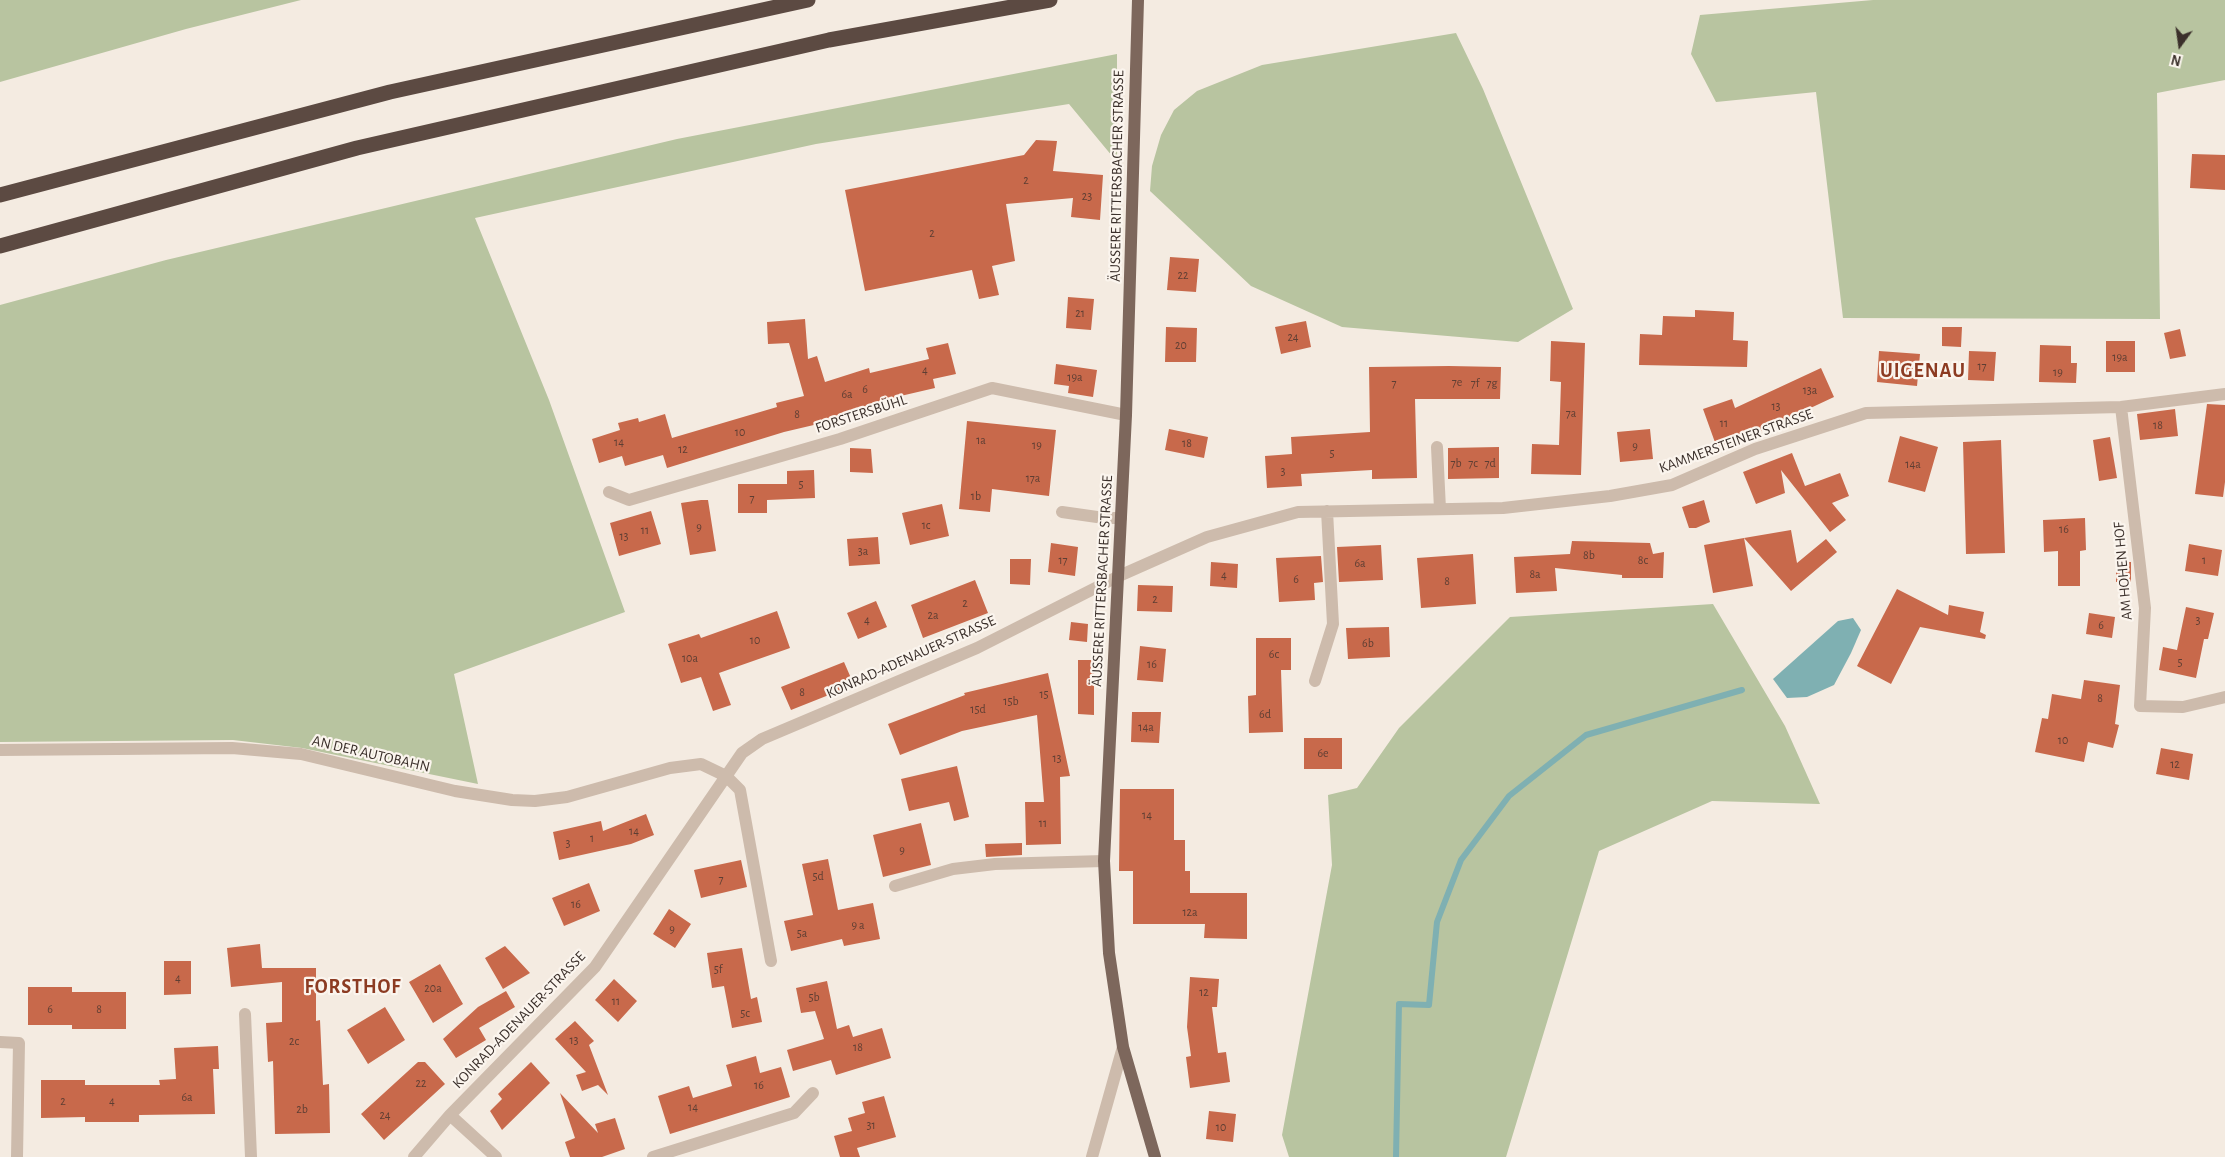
<!DOCTYPE html>
<html>
<head>
<meta charset="utf-8">
<style>
  body { margin:0 }
  #map { position:relative; width:2225px; height:1157px; overflow:hidden; background:#f4ebe1; font-family:"Alegreya Sans",sans-serif }
  canvas { display:block }
  .north { position:absolute; left:2155px; top:20px; width:50px; height:50px; -webkit-text-stroke:4px #fbf5ee; paint-order:stroke; rotate:194deg; font-size:14px; font-weight:700; line-height:20px; text-align:center; color:#3b302b }
  .north::after { content:''; display:block; margin:auto; width:18px; height:22px; background:#3b302b; clip-path:polygon(50% 0,100% 100%,50% 72%,0 100%) }
</style>
</head>
<body>
<div id="map">
<canvas width="2225" height="1157"></canvas>
<div class="north">N</div>
</div>
<script>
const context = document.querySelector('canvas').getContext('2d');
context.lineJoin = 'round';
function fill(path, color) { context.fillStyle = color; context.fill(path, 'evenodd'); }
const toPath = rows => new Path2D(rows.map(r => 'M' + r).join(''));
function stroke(path, color, width, dash) { context.strokeStyle = color; context.lineWidth = width; context.lineCap = dash ? 'butt' : 'round'; context.setLineDash(dash || []); context.stroke(path); }
function write(font, color, halo, rows, align = 'center') {
  context.font = font + ' "Alegreya Sans",sans-serif'; context.lineWidth = 4.5; context.setLineDash([]); context.textBaseline = 'middle'; context.strokeStyle = halo; context.fillStyle = color; for (const [text, x, y, turn = 0] of rows) {
    context.save(); context.translate(x, y); context.rotate((+turn || 0) * Math.PI / 180); context.textAlign = isNaN(turn) ? turn : align; if (halo) context.strokeText(text, 0, 0); context.fillText(text, 0, 0); context.restore();
  }
}
const green = toPath([
  [0,0,301,0,186,29,0,82],
  [1873,0,2225,0,2225,80,2157,93,2160,319,1843,318,1816,92,1716,102,1691,54,1700,15],
  [1456,33,1483,89,1573,309,1518,342,1342,327,1251,286,1150,191,1152,166,1161,135,1174,110,1197,91,1262,65],
  [1117,54,1117,162,1069,104,816,144,475,218,549,400,625,612,454,674,478,784,302,748,233,740,0,742,0,305,166,260,677,139],
  [1713,604,1785,726,1820,804,1712,801,1599,851,1506,1157,1289,1157,1282,1135,1332,865,1328,795,1357,788,1399,728,1510,617]
]);
const water = toPath([
  [1853,618,1861,630,1851,653,1834,685,1807,697,1787,698,1773,679,1838,621]
]);
const stream = toPath([
  [1396,1157,1399,1004,1429,1005,1437,922,1461,860,1509,796,1586,735,1742,690]
]);
const building = toPath([
  [1036,140,1057,141,1053,171,1103,175,1100,220,1071,217,1073,198,1006,204,1015,261,992,266,999,295,979,299,972,270,865,291,845,190,1024,155],
  [2192,154,2225,155,2225,190,2190,188],
  [1170,257,1199,259,1196,292,1167,290],
  [1068,297,1094,299,1091,330,1066,328],
  [1695,310,1734,312,1733,340,1748,341,1747,367,1639,365,1640,334,1662,335,1663,316,1695,317],
  [805,319,808,359,817,356,825,382,869,368,870,373,929,359,926,348,948,343,956,374,933,379,935,388,879,401,880,403,818,422,818,424,784,432,667,468,663,455,625,466,622,456,599,463,592,439,620,430,618,423,638,418,639,422,665,414,672,438,777,407,776,403,804,396,789,343,768,344,767,322],
  [1306,321,1311,347,1281,354,1275,327],
  [1166,327,1197,328,1196,362,1165,362],
  [1942,327,1962,327,1961,347,1942,346],
  [2180,329,2186,356,2170,359,2164,333],
  [1551,341,1585,343,1581,475,1531,474,1532,444,1559,445,1561,382,1550,381],
  [2106,341,2135,341,2135,372,2106,372],
  [2040,345,2071,346,2071,363,2077,363,2076,383,2039,382],
  [1879,351,1920,354,1917,386,1877,382],
  [1969,351,1996,352,1994,381,1968,380],
  [1056,364,1097,370,1093,397,1068,393,1069,386,1054,384],
  [1449,366,1501,367,1500,399,1415,399,1417,478,1372,479,1372,470,1301,474,1302,486,1267,488,1265,456,1292,454,1291,437,1370,432,1369,367],
  [1821,368,1834,397,1755,434,1717,448,1703,409,1732,399,1735,408],
  [2207,404,2225,405,2225,482,2223,497,2195,494],
  [2175,409,2178,436,2140,440,2137,414],
  [967,421,1056,430,1049,496,992,489,990,512,959,509],
  [1169,429,1208,437,1204,458,1165,450],
  [1650,429,1653,459,1620,462,1617,432],
  [1900,436,1938,447,1925,492,1888,482],
  [2110,437,2117,478,2099,481,2093,440],
  [2001,440,2005,553,1966,554,1963,442],
  [1499,447,1499,478,1448,479,1448,448],
  [850,448,871,449,873,473,850,472],
  [1792,453,1805,486,1840,473,1849,496,1832,503,1846,520,1830,532,1781,470,1785,493,1756,504,1743,472],
  [814,470,815,498,767,500,767,513,738,513,738,484,787,484,787,471],
  [701,500,708,500,716,551,690,555,681,503],
  [1704,500,1710,522,1696,528,1689,528,1682,507],
  [942,504,949,536,910,545,902,513],
  [651,511,661,544,619,556,610,523],
  [2085,518,2086,550,2080,551,2080,586,2058,586,2058,551,2044,552,2043,520],
  [1791,530,1797,563,1826,539,1837,552,1791,591,1744,538],
  [878,537,880,564,849,566,847,539],
  [1744,538,1753,586,1713,593,1704,545],
  [1572,541,1650,543,1653,554,1664,552,1663,578,1622,578,1622,575,1555,568,1557,591,1516,593,1514,557,1570,554],
  [1051,543,1078,547,1075,576,1048,572],
  [2189,544,2222,550,2218,576,2185,571],
  [1381,545,1383,580,1339,582,1337,547],
  [1473,554,1476,604,1421,608,1417,558],
  [1321,556,1323,582,1314,583,1315,600,1279,602,1276,558],
  [1010,559,1031,559,1030,585,1010,584],
  [1211,562,1238,564,1237,588,1210,586],
  [2116,562,2131,562,2131,582,2116,582],
  [975,580,988,613,923,638,911,605],
  [1138,585,1173,586,1172,612,1137,611],
  [1897,589,1948,615,1949,605,1984,612,1980,632,1986,635,1985,639,1920,627,1891,684,1857,666],
  [876,601,887,627,858,639,847,613],
  [2186,607,2214,613,2208,639,2204,639,2196,678,2159,670,2163,647,2177,650],
  [777,611,790,648,719,673,731,705,713,711,701,677,681,683,668,644,699,634,701,638],
  [2089,613,2115,617,2112,638,2086,634],
  [1071,622,1088,624,1087,642,1069,640],
  [1389,627,1390,657,1348,659,1346,628],
  [1256,638,1291,638,1291,670,1281,670,1283,732,1249,733,1248,696,1256,695],
  [1140,646,1166,649,1163,682,1137,680],
  [1078,660,1094,660,1094,715,1078,714],
  [844,662,854,685,791,710,781,687],
  [1048,673,1070,776,1060,777,1061,844,1026,845,1025,802,1044,802,1037,715,962,731,900,755,888,724,965,695,964,693],
  [2084,680,2120,685,2115,724,2119,725,2113,748,2088,742,2084,762,2035,752,2042,718,2048,719,2052,694,2081,699],
  [1132,712,1161,712,1159,743,1131,742],
  [1304,738,1342,738,1342,769,1304,769],
  [2161,748,2193,754,2189,780,2156,774],
  [957,766,969,817,954,821,949,802,909,811,901,779],
  [1120,789,1174,789,1174,840,1185,840,1185,871,1190,871,1190,893,1247,893,1247,939,1204,938,1205,924,1133,924,1133,871,1119,871],
  [646,814,654,835,631,844,559,860,553,832,601,821,603,831],
  [921,823,931,865,883,877,873,835],
  [1022,843,1022,855,986,857,985,844],
  [828,859,838,910,873,903,880,939,844,946,842,939,791,951,784,921,813,915,802,864],
  [741,860,747,887,701,898,694,870],
  [589,883,600,911,564,926,552,898],
  [669,909,691,924,675,948,653,934],
  [260,944,262,968,316,968,316,1021,320,1020,323,1085,329,1084,330,1133,275,1134,273,1061,268,1062,266,1023,282,1022,282,982,231,987,227,948],
  [505,946,530,973,503,989,485,958],
  [742,948,751,999,757,997,762,1022,732,1028,724,986,712,988,707,953],
  [164,961,191,961,191,994,164,995],
  [440,964,463,1004,433,1023,409,982],
  [1190,977,1219,979,1217,1007,1212,1007,1218,1053,1226,1052,1230,1082,1190,1088,1186,1057,1191,1056,1187,1027],
  [614,979,637,1001,618,1022,595,1000],
  [827,981,837,1029,849,1025,853,1037,882,1028,891,1058,836,1075,831,1060,793,1071,787,1050,824,1039,815,1011,801,1013,796,988],
  [28,987,72,987,72,992,126,992,126,1029,72,1029,72,1025,28,1025],
  [506,991,515,1007,479,1028,486,1040,456,1058,443,1039,478,1007],
  [385,1007,405,1040,368,1064,347,1030],
  [575,1021,594,1041,589,1045,608,1095,598,1085,582,1091,576,1075,586,1072,555,1039],
  [218,1046,219,1069,213,1069,215,1114,139,1115,139,1122,85,1122,85,1117,41,1118,41,1080,85,1080,85,1085,160,1085,159,1080,176,1079,174,1048],
  [756,1056,760,1073,781,1067,790,1097,670,1134,658,1096,689,1086,693,1098,732,1086,726,1065],
  [418,1062,425,1062,445,1084,384,1140,361,1114],
  [531,1062,550,1083,502,1130,490,1111,502,1099,498,1094],
  [560,1093,598,1133,595,1124,615,1118,625,1149,602,1157,570,1157,565,1142,575,1138],
  [884,1096,896,1137,857,1148,860,1157,840,1157,834,1136,852,1131,848,1118,865,1113,862,1102],
  [1209,1111,1236,1114,1233,1142,1206,1139]
]);
const minor = toPath([
  [2121,407,2145,608,2140,706,2183,707,2225,697],
  [1437,447,1440,509],
  [609,492,629,500,840,439,992,388,1126,415],
  [1062,512,1104,518,1121,518],
  [1315,681,1333,624,1327,511],
  [0,750,232,748,301,754,455,791,512,800,535,801,567,797,670,768,701,764,726,776,740,790,771,961],
  [895,886,953,869,995,864,1104,861],
  [245,1014,251,1157],
  [0,1042,19,1043,17,1157],
  [450,1115,496,1157],
  [414,1157,450,1115,595,967,742,753,762,739,977,648,1119,576,1207,537,1298,512,1503,508,1610,496,1672,485,1755,449,1866,413,2121,407,2225,394],
  [653,1157,794,1113,813,1093],
  [1092,1157,1123,1047]
]);
const major = toPath([
  [1138,0,1126,415,1104,861,1109,953,1123,1047,1155,1157]
]);
const highway = toPath([
  [0,195,390,92,808,0],
  [0,246,357,148,829,40,1050,0]
]);
const numberNames = [
  ["2",1026,180],
  ["23",1087,196],
  ["2",932,233],
  ["22",1183,275],
  ["21",1080,313],
  ["24",1293,337],
  ["20",1181,345],
  ["19a",2120,357],
  ["17",1982,366],
  ["4",925,370],
  ["19",2058,372],
  ["19a",1075,377],
  ["7e",1457,382],
  ["7",1394,383],
  ["7f",1475,383],
  ["7g",1492,383],
  ["6",865,389],
  ["13a",1810,390],
  ["6a",847,394],
  ["13",1776,406],
  ["7a",1571,413],
  ["8",797,414],
  ["11",1724,423],
  ["18",2158,425],
  ["10",740,432],
  ["1a",981,440],
  ["14",619,442],
  ["18",1187,443],
  ["19",1037,445],
  ["9",1635,446],
  ["12",683,449],
  ["5",1332,453],
  ["7b",1456,463],
  ["7c",1473,463],
  ["7d",1490,463],
  ["14a",1913,464],
  ["3",1283,471],
  ["17a",1033,478],
  ["5",801,484],
  ["1b",976,496],
  ["7",752,498],
  ["1c",926,525],
  ["9",699,527],
  ["16",2064,529],
  ["11",645,530],
  ["13",624,536],
  ["3a",863,551],
  ["8b",1589,555],
  ["17",1063,560],
  ["8c",1643,560],
  ["1",2204,560],
  ["6a",1360,563],
  ["8a",1535,574],
  ["4",1224,575],
  ["6",1296,579],
  ["8",1447,581],
  ["2",1155,599],
  ["2",965,603],
  ["2a",933,615],
  ["4",867,620],
  ["3",2198,620],
  ["6",2101,625],
  ["10",755,640],
  ["6b",1368,643],
  ["6c",1274,654],
  ["10a",690,658],
  ["5",2180,662],
  ["16",1152,664],
  ["8",802,692],
  ["15",1044,694],
  ["8",2100,698],
  ["15b",1011,701],
  ["15d",978,709],
  ["6d",1265,714],
  ["14a",1146,727],
  ["10",2063,740],
  ["6e",1323,753],
  ["13",1057,758],
  ["12",2175,764],
  ["14",1147,815],
  ["11",1043,823],
  ["14",634,831],
  ["1",592,838],
  ["3",568,843],
  ["9",902,850],
  ["5d",818,876],
  ["7",721,879],
  ["16",576,904],
  ["12a",1190,912],
  ["9 a",858,925],
  ["9",672,929],
  ["5a",802,933],
  ["5f",718,969],
  ["4",178,978],
  ["20a",433,988],
  ["12",1204,992],
  ["5b",814,997],
  ["11",616,1001],
  ["6",50,1009],
  ["8",99,1009],
  ["5c",745,1013],
  ["13",574,1040],
  ["2c",294,1041],
  ["18",858,1047],
  ["22",421,1083],
  ["16",759,1085],
  ["6a",187,1097],
  ["2",63,1101],
  ["4",112,1101],
  ["14",693,1107],
  ["2b",302,1109],
  ["24",385,1115],
  ["31",871,1125],
  ["10",1221,1127]
];
const streetNames = [
  ["ÄUSSERE RITTERSBACHER STRASSE",1117,176,-89],
  ["FORSTERSBÜHL",861,414,-18],
  ["KAMMERSTEINER STRASSE",1736,441,-20],
  ["AM HOHEN HOF",2123,571,-95],
  ["ÄUSSERE RITTERSBACHER STRASSE",1102,581,-87],
  ["KONRAD-ADENAUER-STRASSE",911,657,-24],
  ["AN DER AUTOBAHN",371,754,13],
  ["KONRAD-ADENAUER-STRASSE",519,1020,-46]
];
const districtNames = [
  ["UIGENAU",1923,371],
  ["FORSTHOF",353,987]
];
fill(green, '#b8c4a0');
fill(water, '#7fb0b2');
stroke(stream, '#7fb0b2', 6);
fill(building, '#c8694b');
stroke(minor, '#cdbbac', 12);
stroke(major, '#7d675c', 12);
stroke(highway, '#5c4a42', 15);
write('12px', '#5e3e33', null, numberNames);
write('15px', '#3b302b', '#fbf5ee', streetNames);
context.letterSpacing = '1px';
write('bold 20px', '#8c3b22', '#fbf5ee', districtNames);
context.letterSpacing = '0px';
</script>
</body>
</html>
